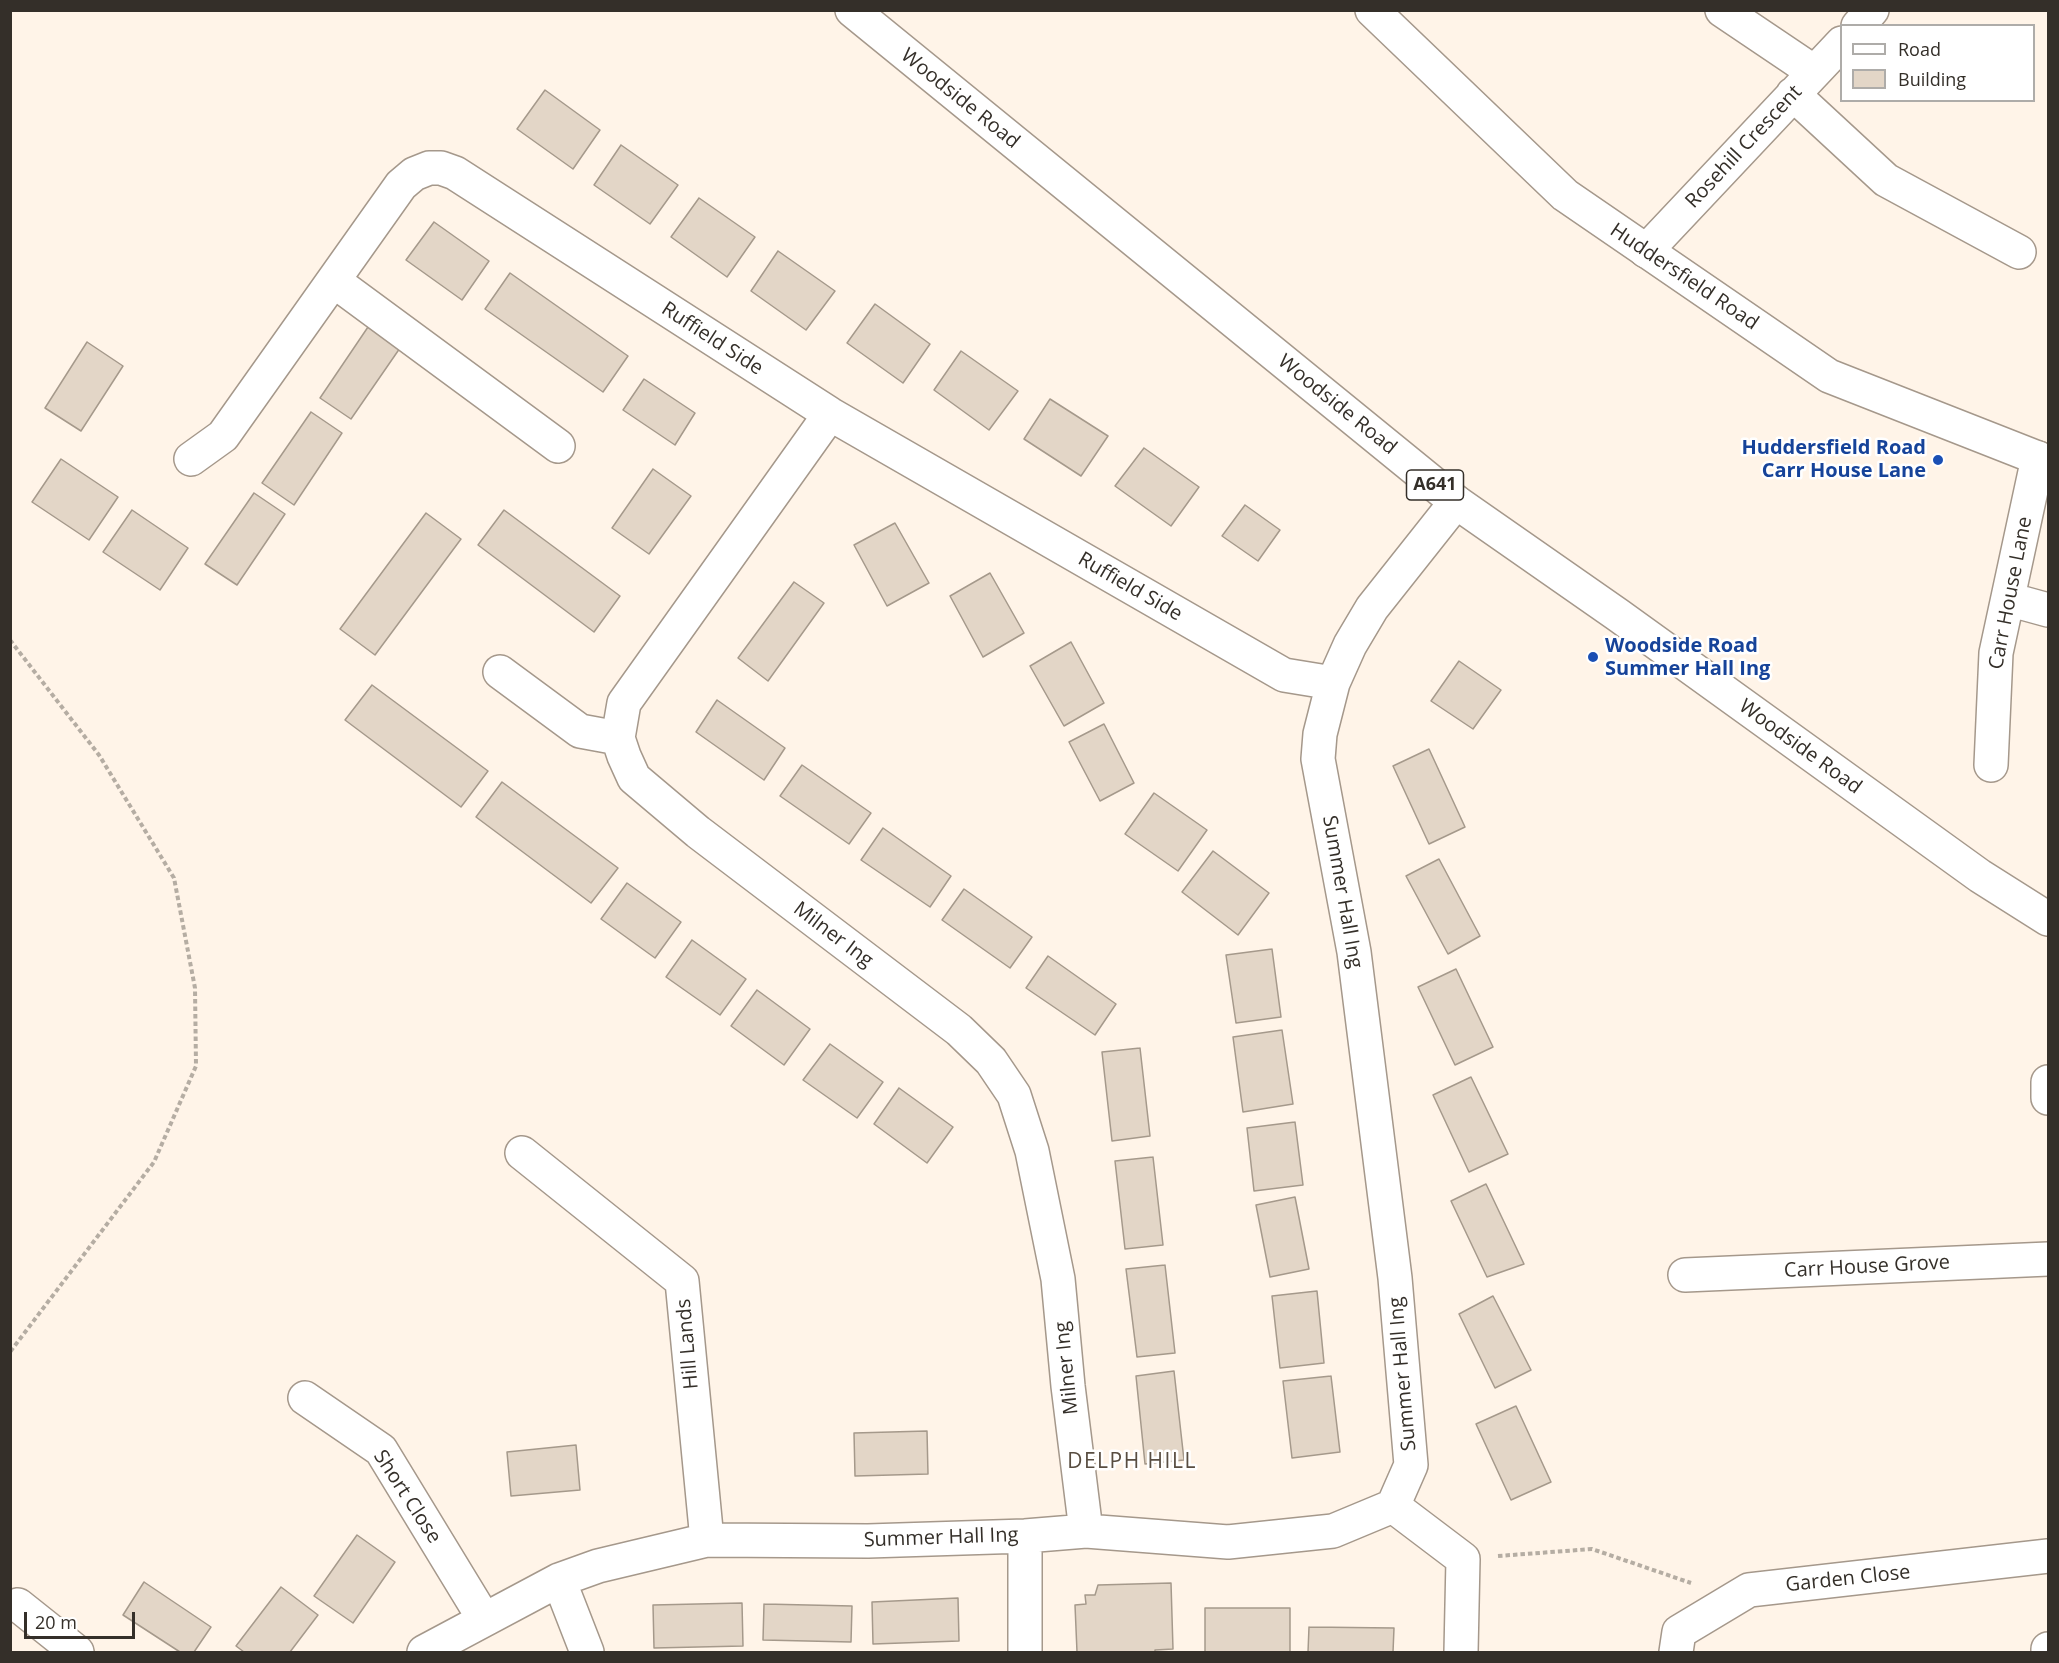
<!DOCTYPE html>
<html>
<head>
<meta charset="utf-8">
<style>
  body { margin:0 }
  #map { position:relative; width:2059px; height:1663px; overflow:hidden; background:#fff4e8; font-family:"Open Sans",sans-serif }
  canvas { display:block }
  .frame { position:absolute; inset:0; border:12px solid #342f29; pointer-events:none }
  .legend { position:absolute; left:1840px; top:24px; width:195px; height:78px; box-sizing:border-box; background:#fff; border:2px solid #aeaca9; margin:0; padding:8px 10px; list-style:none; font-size:18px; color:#342f29 }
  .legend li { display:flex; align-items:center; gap:12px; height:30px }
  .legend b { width:30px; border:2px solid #aeaca9 }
  .scale { position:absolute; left:24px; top:1612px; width:111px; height:27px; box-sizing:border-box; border:3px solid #342f29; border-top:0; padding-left:8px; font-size:18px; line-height:21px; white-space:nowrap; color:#342f29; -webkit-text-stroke:4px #fff; paint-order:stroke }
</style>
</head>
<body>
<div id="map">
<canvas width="2059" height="1663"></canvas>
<div class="frame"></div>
<ul class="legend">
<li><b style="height:8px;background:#fff"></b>Road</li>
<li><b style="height:16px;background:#e3d6c7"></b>Building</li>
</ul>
<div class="scale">20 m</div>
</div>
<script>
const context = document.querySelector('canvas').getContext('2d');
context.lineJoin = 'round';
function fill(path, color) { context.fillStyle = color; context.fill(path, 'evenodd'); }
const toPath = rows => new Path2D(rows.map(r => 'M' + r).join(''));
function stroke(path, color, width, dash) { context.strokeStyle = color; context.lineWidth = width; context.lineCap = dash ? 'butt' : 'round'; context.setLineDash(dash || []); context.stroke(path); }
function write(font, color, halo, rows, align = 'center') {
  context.font = font + ' "Open Sans",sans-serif'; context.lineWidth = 5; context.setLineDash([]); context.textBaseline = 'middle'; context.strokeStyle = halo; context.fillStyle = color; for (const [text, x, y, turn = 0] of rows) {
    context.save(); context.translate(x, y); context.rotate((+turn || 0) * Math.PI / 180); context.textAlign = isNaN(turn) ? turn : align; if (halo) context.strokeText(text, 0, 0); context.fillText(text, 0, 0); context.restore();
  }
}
const building = toPath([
  [545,90,600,130,573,169,517,129,545,90],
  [621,145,678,185,650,224,594,185,621,145],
  [699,198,755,237,727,277,671,237,699,198],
  [434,222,489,261,462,300,406,260,434,222],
  [778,251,835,291,806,330,751,291,778,251],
  [510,273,628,356,603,392,485,309,510,273],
  [875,304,930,344,903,383,847,343,875,304],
  [368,327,400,348,351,419,320,398,368,327],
  [87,342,123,366,81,431,45,408,87,342],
  [961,351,1018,391,989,430,934,390,961,351],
  [644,379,695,413,675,445,623,410,644,379],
  [1050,399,1108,436,1081,476,1024,439,1050,399],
  [311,412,342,433,294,505,262,483,311,412],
  [1144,448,1199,487,1171,526,1115,486,1144,448],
  [61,459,118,497,89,540,32,502,61,459],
  [653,469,691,496,649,554,612,528,653,469],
  [254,493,285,514,237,585,205,564,254,493],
  [1245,505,1280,530,1258,561,1222,536,1245,505],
  [132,510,188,548,160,590,103,552,132,510],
  [504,510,620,596,594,632,478,545,504,510],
  [426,513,461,539,375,655,340,629,426,513],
  [895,523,929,583,887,606,854,545,895,523],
  [990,573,1024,633,983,657,950,596,990,573],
  [794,582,824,603,768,681,738,658,794,582],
  [1071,642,1104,703,1064,726,1030,666,1071,642],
  [1459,661,1501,690,1473,729,1431,701,1459,661],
  [372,685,488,771,461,807,345,720,372,685],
  [717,700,785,748,764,780,696,732,717,700],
  [1104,724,1134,783,1100,801,1069,742,1104,724],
  [1429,749,1465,827,1429,844,1393,766,1429,749],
  [802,765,871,813,849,844,780,796,802,765],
  [502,782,618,868,591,903,476,817,502,782],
  [1154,793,1207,830,1178,871,1125,834,1154,793],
  [883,828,951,876,930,907,861,860,883,828],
  [1213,851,1269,893,1238,935,1182,892,1213,851],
  [1439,859,1480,936,1448,954,1406,876,1439,859],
  [627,883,681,922,655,958,601,919,627,883],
  [964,889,1032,937,1010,968,942,920,964,889],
  [692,940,746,979,720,1015,666,977,692,940],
  [1272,949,1281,1017,1236,1023,1226,955,1272,949],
  [1048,956,1116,1004,1095,1035,1026,988,1048,956],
  [1456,969,1493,1047,1455,1065,1418,987,1456,969],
  [757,990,810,1029,784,1065,731,1026,757,990],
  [1282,1030,1293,1104,1243,1112,1233,1037,1282,1030],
  [830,1044,883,1082,857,1118,803,1080,830,1044],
  [1140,1048,1150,1136,1112,1141,1102,1052,1140,1048],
  [1471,1077,1508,1154,1469,1172,1433,1095,1471,1077],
  [899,1088,953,1127,927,1163,874,1124,899,1088],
  [1295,1122,1303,1185,1254,1191,1247,1128,1295,1122],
  [1153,1157,1163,1245,1125,1249,1115,1161,1153,1157],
  [1486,1184,1524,1264,1487,1277,1451,1201,1486,1184],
  [1295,1197,1309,1269,1270,1277,1256,1205,1295,1197],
  [1165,1265,1175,1353,1137,1357,1126,1269,1165,1265],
  [1317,1291,1324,1363,1280,1368,1272,1296,1317,1291],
  [1493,1296,1531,1370,1495,1388,1459,1314,1493,1296],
  [1174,1371,1184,1460,1145,1464,1136,1376,1174,1371],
  [1331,1376,1340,1452,1292,1458,1283,1381,1331,1376],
  [1516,1406,1551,1482,1511,1500,1476,1424,1516,1406],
  [927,1431,928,1474,855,1476,854,1433,927,1431],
  [576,1445,580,1490,511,1496,507,1452,576,1445],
  [357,1535,395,1562,353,1623,314,1596,357,1535],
  [144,1582,211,1627,194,1652,180,1652,123,1615,144,1582],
  [1171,1583,1173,1649,1155,1650,1155,1652,1077,1652,1075,1605,1086,1604,1085,1595,1095,1595,1098,1585,1171,1583],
  [281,1587,318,1615,290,1652,244,1652,236,1646,281,1587],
  [958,1598,959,1641,873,1644,872,1602,958,1598],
  [742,1603,743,1646,654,1648,653,1605,742,1603],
  [764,1604,852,1606,851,1642,763,1640,764,1604],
  [1205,1608,1290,1608,1290,1652,1205,1652,1205,1608],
  [1309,1627,1394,1628,1393,1652,1308,1652,1309,1627]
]);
const path = toPath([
  [10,640,99,755,174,878,195,988,196,1066,154,1162,10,1352],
  [1498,1556,1592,1549,1691,1583]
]);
const minor = toPath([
  [1722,10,1814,72],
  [1858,26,1872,10],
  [1793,94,1886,180,2019,252],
  [1646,251,1842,43],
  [334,281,558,446],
  [830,414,624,703,618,738,624,756,634,778,698,832,959,1030,991,1061,1014,1095,1032,1151,1058,1279,1068,1386,1086,1531],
  [191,459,223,436,401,185,414,174,429,168,441,168,455,173,830,414,1284,675,1333,683],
  [2008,599,2048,610],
  [500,672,580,731,618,738],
  [1991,765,1996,653,2038,458],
  [2048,1082,2048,1098],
  [522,1153,682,1281,707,1540],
  [1685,1275,2048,1259],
  [305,1398,381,1450,484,1619],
  [1393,1506,1463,1559,1461,1652],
  [559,1580,587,1652],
  [18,1605,77,1652],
  [424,1652,559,1580,598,1566,707,1540,868,1541,1025,1536,1086,1531,1228,1542,1333,1531,1393,1506,1411,1465,1395,1278,1354,952,1318,759,1320,734,1333,683,1350,645,1372,608,1456,502],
  [1025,1652,1025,1536],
  [1676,1652,1679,1632,1749,1590,2048,1556],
  [2048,1652,2048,1649]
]);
const major = toPath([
  [852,10,1456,502,1618,615,1980,876,2048,919],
  [1372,10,1565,195,1829,376,2048,462]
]);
const markers = [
  [1938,460,6,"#1a4fb4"],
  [1593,657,6,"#1a4fb4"]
];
const shields = [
  [1435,485,57]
];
const shieldNames = [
  ["A641",1435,485]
];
const streetNames = [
  ["Woodside Road",960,99,39],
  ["Rosehill Crescent",1744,147,-47],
  ["Huddersfield Road",1684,277,34],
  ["Ruffield Side",712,339,33],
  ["Woodside Road",1337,405,39],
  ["Ruffield Side",1130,587,30],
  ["Carr House Lane",2011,593,-79],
  ["Woodside Road",1800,747,36],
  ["Summer Hall Ing",1342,892,80],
  ["Milner Ing",833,935,37],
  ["Carr House Grove",1867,1267,-3],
  ["Hill Lands",688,1344,-95],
  ["Milner Ing",1067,1368,-96],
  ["Summer Hall Ing",1403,1374,-95],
  ["Short Close",407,1497,57],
  ["Summer Hall Ing",941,1538,-2],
  ["Garden Close",1848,1579,-6]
];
const transitNames = [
  ["Huddersfield Road",1926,448],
  ["Carr House Lane",1926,471],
  ["Woodside Road",1605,646,"left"],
  ["Summer Hall Ing",1605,669,"left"]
];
const neighbourhoodNames = [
  ["DELPH HILL",1132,1462]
];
fill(building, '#e3d6c7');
stroke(building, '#a5998b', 1.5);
stroke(minor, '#a5988b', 36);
stroke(major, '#a5988b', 36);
stroke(path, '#b5ada3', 4, [4.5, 3]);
stroke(minor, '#fff', 33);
stroke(major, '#fff', 33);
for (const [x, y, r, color] of markers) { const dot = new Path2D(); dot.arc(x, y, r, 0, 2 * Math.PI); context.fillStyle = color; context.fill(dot); stroke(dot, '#fff', 2); }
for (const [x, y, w] of shields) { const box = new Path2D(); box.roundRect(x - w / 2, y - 15, w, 30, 4.5); context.fillStyle = '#fff'; context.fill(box); stroke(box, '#342f29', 1.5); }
write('bold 18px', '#342f29', null, shieldNames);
write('20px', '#342f29', '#fff', streetNames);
write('bold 20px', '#164399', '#fff', transitNames, 'right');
context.letterSpacing = '1.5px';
write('21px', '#584d41', '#fff', neighbourhoodNames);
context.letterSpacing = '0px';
</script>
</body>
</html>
